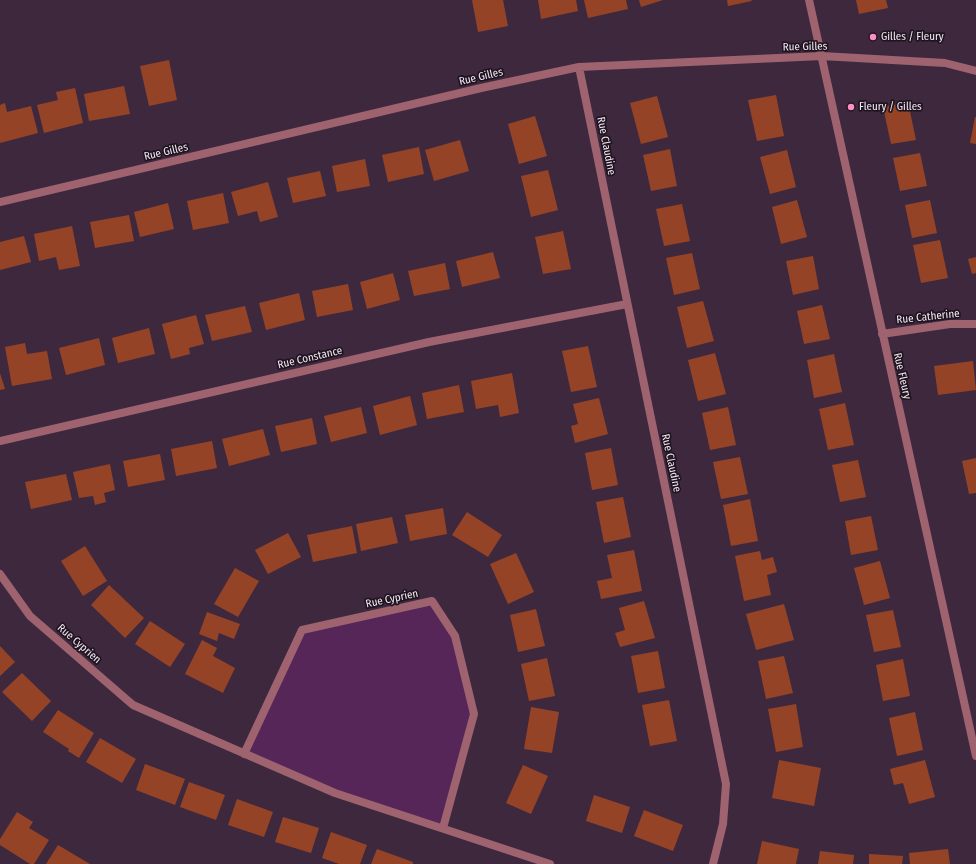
<!DOCTYPE html>
<html>
<head>
<meta charset="utf-8">
<style>
  body { margin:0 }
  canvas { display:block; background:#3e283e }
</style>
</head>
<body>
<canvas width="976" height="864"></canvas>
<script>
const context = document.querySelector('canvas').getContext('2d');
context.lineJoin = 'round';
function fill(path, color) { context.fillStyle = color; context.fill(path, 'evenodd'); }
const toPath = rows => new Path2D(rows.map(r => 'M' + r).join(''));
function stroke(path, color, width, dash) { context.strokeStyle = color; context.lineWidth = width; context.lineCap = dash ? 'butt' : 'round'; context.setLineDash(dash || []); context.stroke(path); }
function write(font, color, halo, rows, align = 'center') {
  context.font = font + ' "Fira Sans Condensed",sans-serif'; context.lineWidth = 3.5; context.setLineDash([]); context.textBaseline = 'middle'; context.strokeStyle = halo; context.fillStyle = color; for (const [text, x, y, turn = 0] of rows) {
    context.save(); context.translate(x, y); context.rotate((+turn || 0) * Math.PI / 180); context.textAlign = isNaN(turn) ? turn : align; if (halo) context.strokeText(text, 0, 0); context.fillText(text, 0, 0); context.restore();
  }
}
const green = toPath([
  [432,601,455,636,474,714,443,828,335,793,244,754,302,630]
]);
const building = toPath([
  [472,0,503,0,508,26,478,32],
  [538,0,576,0,578,11,541,19],
  [584,0,626,0,628,9,588,18],
  [639,0,663,0,641,7],
  [727,0,751,0,752,1,728,6],
  [856,0,886,0,888,8,859,14],
  [169,60,177,100,149,106,140,66],
  [124,86,130,114,89,121,84,94],
  [75,88,83,123,44,133,37,105,58,100,56,92],
  [776,95,784,136,757,141,748,100],
  [657,96,668,137,641,144,630,103],
  [908,102,916,140,891,144,883,107],
  [5,103,7,112,31,106,38,133,0,143,0,105],
  [535,116,547,156,519,164,508,124],
  [975,117,976,117,976,144,970,143],
  [460,140,469,171,434,181,425,150],
  [419,147,424,174,388,182,382,155],
  [670,149,677,186,651,191,643,155],
  [787,150,796,187,770,194,760,157],
  [920,153,927,186,900,191,893,158],
  [365,159,370,186,337,192,332,166],
  [548,170,558,210,531,217,521,176],
  [320,171,326,196,293,203,287,178],
  [268,182,278,217,260,222,257,211,238,216,231,192],
  [223,193,229,223,193,230,187,201],
  [797,200,807,237,781,244,772,207],
  [930,200,937,233,912,238,905,205],
  [168,203,174,229,140,237,134,212],
  [682,204,690,241,664,246,656,209],
  [129,215,134,241,95,248,90,222],
  [72,226,80,266,59,270,56,257,39,261,34,234],
  [563,231,571,269,543,274,535,237],
  [24,236,31,262,0,270,0,242],
  [940,240,948,278,921,283,913,245],
  [493,252,500,278,462,287,456,261],
  [692,253,700,289,674,295,666,258],
  [813,256,819,289,793,295,786,261],
  [976,257,976,273,972,274,968,259],
  [445,263,450,289,414,296,408,271],
  [393,273,400,300,367,309,360,282],
  [348,284,353,310,317,317,312,291],
  [299,293,305,320,266,330,259,303],
  [703,301,714,341,687,348,677,307],
  [822,305,830,339,804,344,797,311],
  [245,306,252,332,212,341,205,315],
  [196,315,204,344,189,348,190,354,171,359,162,324],
  [149,328,155,354,118,363,112,338],
  [99,338,105,365,66,375,59,348],
  [25,343,27,354,47,351,52,379,12,386,5,347],
  [588,346,597,387,571,392,562,351],
  [715,353,726,394,698,401,688,360],
  [834,354,842,392,814,398,807,360],
  [973,361,976,390,938,395,934,366],
  [0,373,5,389,0,390],
  [512,373,519,413,500,417,498,405,476,409,471,381],
  [459,385,464,412,427,419,422,393],
  [410,396,417,425,380,435,373,406],
  [599,398,608,434,575,443,571,426,578,424,573,404],
  [845,403,854,445,828,450,819,409],
  [361,407,367,433,331,442,324,416],
  [728,407,736,445,710,450,702,413],
  [312,418,317,444,281,452,275,426],
  [263,429,270,455,229,466,222,439],
  [212,441,217,468,176,476,171,449],
  [611,448,618,485,592,490,585,453],
  [160,454,165,480,128,487,123,461],
  [740,457,748,494,721,499,713,462],
  [976,458,976,493,969,494,962,461],
  [858,460,866,497,840,502,832,465],
  [110,464,115,490,104,493,106,502,95,505,93,496,79,498,73,472],
  [66,474,72,500,31,509,25,482],
  [623,497,631,537,604,543,596,502],
  [750,499,758,541,731,546,723,505],
  [443,508,447,534,410,541,405,515],
  [467,512,502,535,488,557,452,535],
  [871,516,878,550,851,555,845,521],
  [392,517,398,543,361,551,356,524],
  [352,526,357,553,313,562,307,535],
  [288,533,301,557,268,574,255,550],
  [85,546,107,581,83,596,61,561],
  [634,550,642,591,601,599,597,581,612,578,607,555],
  [760,551,762,560,773,557,777,572,767,575,771,595,744,601,735,556],
  [516,553,534,592,508,604,490,564],
  [880,561,890,598,864,605,854,568],
  [235,568,259,581,238,617,214,604],
  [109,585,144,618,125,638,91,605],
  [644,601,655,638,620,647,615,633,625,630,619,608],
  [784,604,794,640,756,650,746,614],
  [536,609,545,646,518,652,510,615],
  [893,610,901,647,874,652,866,615],
  [207,612,240,624,234,639,219,633,217,641,199,634],
  [150,621,185,644,170,667,135,644],
  [202,640,217,648,213,656,235,668,223,693,185,674],
  [0,646,15,662,0,676],
  [658,651,665,688,638,693,631,656],
  [784,656,793,693,766,699,758,661],
  [547,658,555,696,529,701,521,664],
  [903,659,910,696,883,701,876,665],
  [22,673,51,701,32,721,2,692],
  [669,700,677,741,650,746,642,705],
  [796,704,803,747,776,752,768,709],
  [531,707,559,712,552,753,524,749],
  [58,710,94,733,79,758,68,751,69,749,43,732],
  [915,712,923,750,897,756,889,718],
  [100,738,136,759,122,783,86,762],
  [779,760,821,768,814,806,772,798],
  [925,760,935,797,909,804,903,783,894,785,890,769],
  [145,764,185,779,175,805,136,790],
  [523,765,548,776,531,814,506,803],
  [189,782,225,795,216,820,180,807],
  [594,795,630,807,622,833,586,821],
  [237,799,273,812,264,837,228,825],
  [644,810,683,825,673,851,634,836],
  [17,812,33,822,29,828,49,840,34,864,30,864,0,845,0,839],
  [283,817,319,828,311,853,275,842],
  [331,832,367,845,360,864,339,864,322,858],
  [762,841,799,849,796,864,757,864],
  [58,845,90,864,46,864],
  [377,849,413,862,413,864,371,864],
  [948,849,950,864,910,864,909,853],
  [820,851,854,855,853,864,818,864],
  [869,854,903,856,902,864,869,864]
]);
const minor = toPath([
  [809,0,976,756],
  [579,67,726,784,723,824,713,864],
  [0,202,481,88,579,67,822,56,945,63,976,71],
  [882,334,950,324,976,324],
  [0,441,429,342,627,304],
  [0,574,30,616,133,705,335,793,550,864],
  [244,754,302,630,432,601,455,636,474,714,443,828]
]);
const markers = [
  [873,37,4,"#fc8fc3"],
  [851,107,4,"#fc8fc3"]
];
const poiNames = [
  ["Gilles / Fleury",881,37],
  ["Fleury / Gilles",859,107]
];
const streetNames = [
  ["Rue Gilles",805,47,-1],
  ["Rue Gilles",481,77,-13],
  ["Rue Claudine",606,146,79],
  ["Rue Gilles",166,152,-13],
  ["Rue Catherine",928,317,-6],
  ["Rue Constance",310,358,-13],
  ["Rue Fleury",902,376,77],
  ["Rue Claudine",671,463,78],
  ["Rue Cyprien",392,599,-12],
  ["Rue Cyprien",79,644,41]
];
fill(green, '#552657');
fill(building, '#944326');
stroke(minor, '#9f636f', 8);
for (const [x, y, r, color] of markers) { const dot = new Path2D(); dot.arc(x, y, r, 0, 2 * Math.PI); context.fillStyle = color; context.fill(dot); stroke(dot, '#1f151f', 1.5); }
write('11px', '#f5e6f5', '#1f151f', poiNames, 'left');
write('11px', '#f5e6f5', '#1f151f', streetNames);
</script>
</body>
</html>
